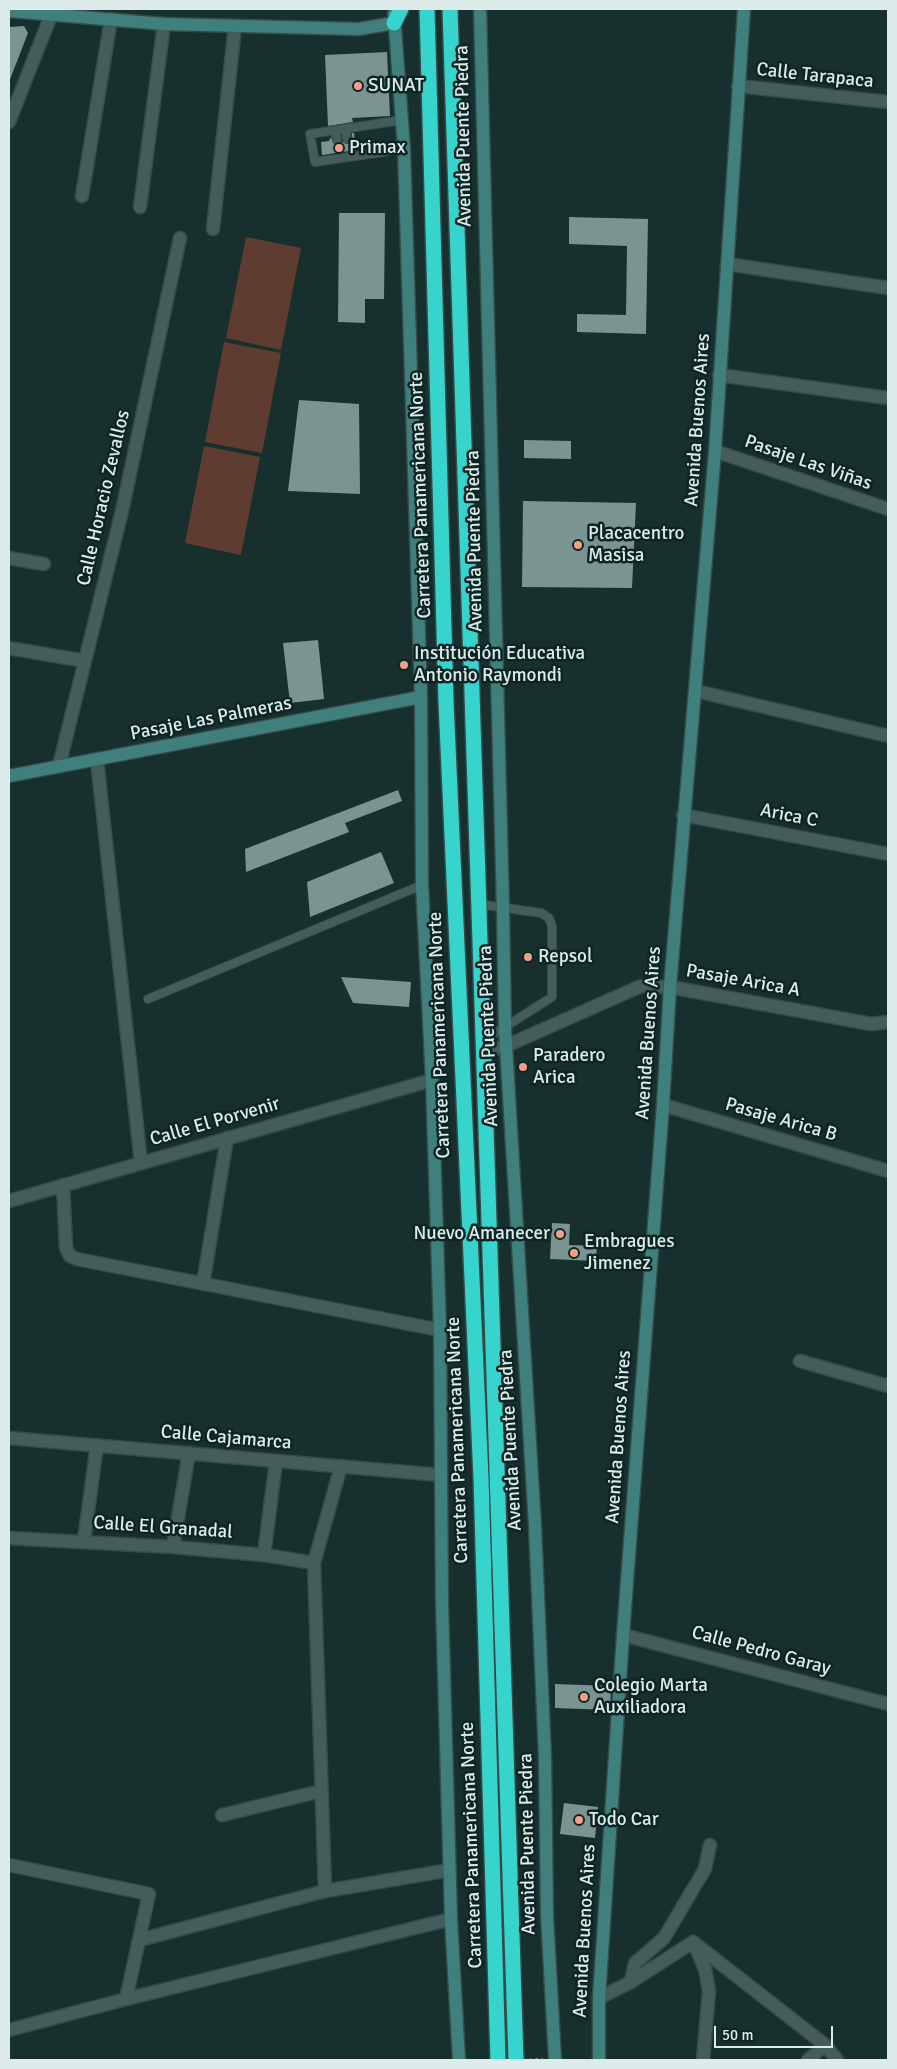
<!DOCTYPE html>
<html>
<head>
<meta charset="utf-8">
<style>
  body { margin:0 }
  #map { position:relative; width:897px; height:2069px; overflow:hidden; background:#172f2d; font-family:Signika,sans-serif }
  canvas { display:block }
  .frame { position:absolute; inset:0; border:10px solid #ddebea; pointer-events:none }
  .scale { position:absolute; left:714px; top:2026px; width:119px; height:22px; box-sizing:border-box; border:2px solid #ddebea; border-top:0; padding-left:6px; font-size:15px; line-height:18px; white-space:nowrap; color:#ddebea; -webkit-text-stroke:4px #0d2524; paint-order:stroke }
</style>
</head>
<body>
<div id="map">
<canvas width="897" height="2069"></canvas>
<div class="frame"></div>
<div class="scale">50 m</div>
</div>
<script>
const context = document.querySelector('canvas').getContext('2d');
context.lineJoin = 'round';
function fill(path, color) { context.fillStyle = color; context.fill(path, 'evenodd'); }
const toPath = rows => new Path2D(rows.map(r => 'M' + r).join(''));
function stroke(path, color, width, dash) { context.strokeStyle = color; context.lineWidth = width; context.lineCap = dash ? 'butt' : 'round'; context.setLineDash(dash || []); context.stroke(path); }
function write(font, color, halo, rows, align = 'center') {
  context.font = font + ' Signika,sans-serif'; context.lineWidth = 5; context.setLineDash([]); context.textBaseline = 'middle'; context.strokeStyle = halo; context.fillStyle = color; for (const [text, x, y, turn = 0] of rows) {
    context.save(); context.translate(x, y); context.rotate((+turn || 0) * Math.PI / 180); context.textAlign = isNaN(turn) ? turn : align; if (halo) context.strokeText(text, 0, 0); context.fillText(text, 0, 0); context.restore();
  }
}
const green = toPath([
  [246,237,301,248,281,350,226,338],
  [224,342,281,353,262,453,205,442],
  [204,446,260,457,241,555,185,543]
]);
const building = toPath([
  [24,26,28,33,9,82,9,27],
  [387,52,390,116,352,118,353,122,328,126,325,55],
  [352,133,354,133,356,150,322,155,321,142,329,141,331,137,335,145,342,142,348,144,352,141],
  [339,213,385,213,384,299,365,299,365,323,338,322],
  [569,217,648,219,646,334,577,332,577,314,626,315,627,246,569,244],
  [299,400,359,404,360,494,288,491],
  [524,440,571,441,571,459,524,458],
  [523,501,636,503,632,588,522,587],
  [318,640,324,699,290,703,283,643],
  [398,790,402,801,345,823,349,832,246,872,245,849],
  [381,852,394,883,310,917,307,882],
  [341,977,411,982,409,1007,353,1003],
  [552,1223,570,1224,569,1245,597,1246,596,1261,550,1259],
  [555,1684,611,1686,610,1710,555,1708],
  [564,1803,598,1807,595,1838,560,1834]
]);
const path = toPath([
  [529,2060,543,2059]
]);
const lane = toPath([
  [402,120,310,134,315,162,404,149],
  [346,129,347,139],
  [335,130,337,140],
  [478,904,541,913,549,918,552,926,552,997,483,1041],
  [148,999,422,885]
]);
const street = toPath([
  [738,86,888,102],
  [9,122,52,13],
  [82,196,111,19],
  [140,207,164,24],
  [213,229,235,26],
  [727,264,888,288],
  [719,375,888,398],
  [715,451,888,509],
  [9,558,44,564],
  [9,648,85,661],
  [696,691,888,736],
  [97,760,141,1163],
  [59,766,122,511,180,238],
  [683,815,888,854],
  [483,1052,506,1046,641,986,670,987,871,1024,888,1022],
  [663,1105,888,1171],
  [63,1185,66,1248,70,1256,77,1259,440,1330],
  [9,1201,432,1080],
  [203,1284,227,1138],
  [800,1361,888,1386,888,1384],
  [9,1438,441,1475],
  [9,1538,173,1547,264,1555,314,1563],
  [84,1541,97,1445],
  [173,1547,189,1453],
  [264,1555,276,1461],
  [623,1635,888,1704],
  [222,1815,321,1791],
  [9,1865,149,1894,126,1999],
  [325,1891,314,1563,341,1466],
  [139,1940,325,1891,450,1870],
  [694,1943,705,1969,709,1991,703,2060],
  [631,1982,635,1963,664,1938,693,1889,705,1869,710,1845],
  [599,1998,631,1982,693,1942,825,2045,837,2060],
  [9,2030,126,1999,451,1919],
  [808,2060,825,2045]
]);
const secondary = toPath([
  [480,9,503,909,505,1029,535,1526,545,1757,547,1915,555,2060],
  [9,11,164,24,359,29,394,23],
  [394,14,404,149,421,697,422,885,432,1080,440,1330,442,1603,451,1919,459,2060],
  [9,776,421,697],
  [599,2060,599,1998,623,1635,663,1105,670,987,715,451,744,9]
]);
const highway = toPath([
  [427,9,446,702,481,1478,498,2060],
  [450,9,516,2060],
  [394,23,401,9]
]);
const markers = [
  [358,86,5,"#f39f84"],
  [339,148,5,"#f39f84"],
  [578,545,5,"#f39f84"],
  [404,665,5,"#f39f84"],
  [528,957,5,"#f39f84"],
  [523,1067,5,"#f39f84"],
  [560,1234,5,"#f39f84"],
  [574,1253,5,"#f39f84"],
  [584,1697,5,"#f39f84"],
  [579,1820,5,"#f39f84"]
];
const streetNames = [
  ["Calle Tarapaca",815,76,6],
  ["Avenida Puente Piedra",464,136,-91],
  ["Avenida Buenos Aires",698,420,-86],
  ["Pasaje Las Viñas",808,463,19],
  ["Carretera Panamericana Norte",421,495,-92],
  ["Calle Horacio Zevallos",104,498,-77],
  ["Avenida Puente Piedra",475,541,-91],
  ["Pasaje Las Palmeras",211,719,-11],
  ["Arica C",789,816,11],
  ["Pasaje Arica A",743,981,10],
  ["Avenida Buenos Aires",649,1033,-86],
  ["Carretera Panamericana Norte",440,1035,-92],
  ["Avenida Puente Piedra",489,1036,-92],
  ["Pasaje Arica B",781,1120,16],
  ["Calle El Porvenir",215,1122,-16],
  ["Avenida Buenos Aires",619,1437,-86],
  ["Calle Cajamarca",226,1438,5],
  ["Carretera Panamericana Norte",458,1440,-92],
  ["Avenida Puente Piedra",511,1440,-93],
  ["Calle El Granadal",163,1528,4],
  ["Calle Pedro Garay",761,1651,15],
  ["Avenida Puente Piedra",528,1844,-91],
  ["Carretera Panamericana Norte",472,1845,-92],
  ["Avenida Buenos Aires",585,1931,-87]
];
const poiNames = [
  ["SUNAT",368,86],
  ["Primax",349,148],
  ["Placacentro",588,534],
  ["Masisa",588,556],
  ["Institución Educativa",414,654],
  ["Antonio Raymondi",414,676],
  ["Repsol",538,957],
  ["Paradero",533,1056],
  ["Arica",533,1078],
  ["Nuevo Amanecer",550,1234,"right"],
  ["Embragues",584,1242],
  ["Jimenez",584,1264],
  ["Colegio Marta",594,1686],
  ["Auxiliadora",594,1708],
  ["Todo Car",589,1820]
];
fill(green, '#5f3c30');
fill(building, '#799491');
stroke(lane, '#364a49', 10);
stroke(street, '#364a49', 15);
stroke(secondary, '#364a49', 15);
stroke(highway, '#364a49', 18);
stroke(path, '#6b7f7d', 3, [2.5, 4]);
stroke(lane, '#445c5a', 8);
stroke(street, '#445c5a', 12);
stroke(secondary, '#40807c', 12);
stroke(highway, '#36d4cd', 15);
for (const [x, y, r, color] of markers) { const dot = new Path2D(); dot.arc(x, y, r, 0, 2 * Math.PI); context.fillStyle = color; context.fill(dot); stroke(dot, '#0d2524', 2); }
write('19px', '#ddebea', '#0d2524', streetNames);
write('19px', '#ddebea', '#0d2524', poiNames, 'left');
</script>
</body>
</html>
